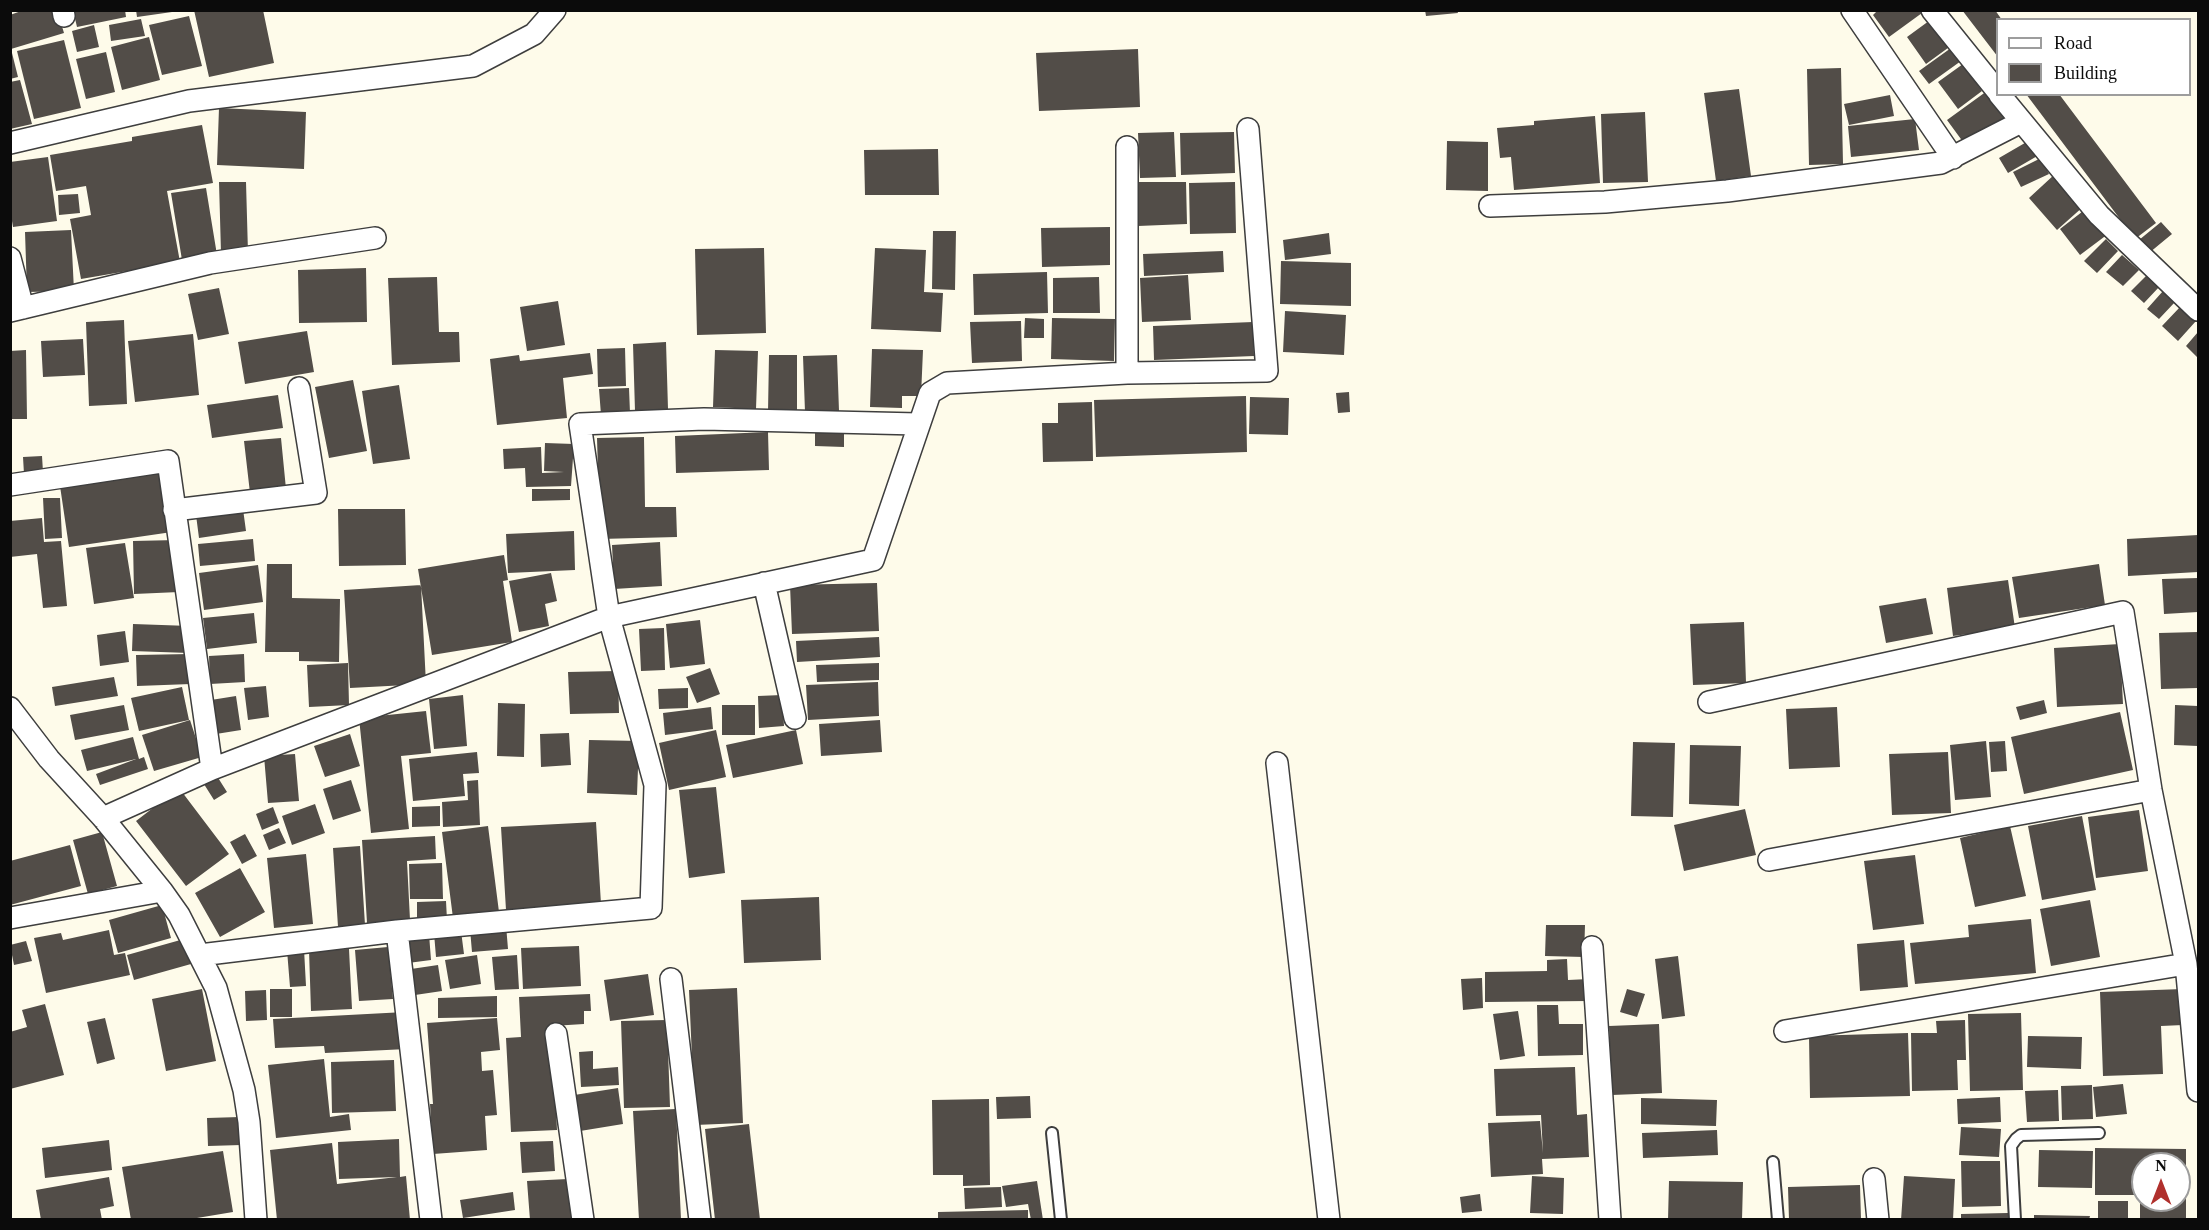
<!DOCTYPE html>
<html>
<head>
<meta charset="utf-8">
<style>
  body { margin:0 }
  #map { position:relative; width:2209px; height:1230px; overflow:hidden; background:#fefbea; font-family:"Times New Roman",serif }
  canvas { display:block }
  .frame { position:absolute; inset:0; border:12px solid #0b0b0b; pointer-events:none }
  .legend { position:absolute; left:1996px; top:18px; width:195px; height:78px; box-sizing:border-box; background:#fff; border:2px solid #9d9d9d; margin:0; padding:8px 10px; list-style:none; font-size:18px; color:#0b0b0b }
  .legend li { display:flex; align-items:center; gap:12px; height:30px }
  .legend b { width:30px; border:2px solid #9d9d9d }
  .north { position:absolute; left:2131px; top:1152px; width:60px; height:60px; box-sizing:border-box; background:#fff; border:2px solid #9d9d9d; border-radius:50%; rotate:0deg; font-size:16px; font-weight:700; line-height:24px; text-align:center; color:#0b0b0b }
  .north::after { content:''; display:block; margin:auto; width:21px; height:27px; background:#b0302d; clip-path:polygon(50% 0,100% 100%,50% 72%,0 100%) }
</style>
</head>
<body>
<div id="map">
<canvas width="2209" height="1230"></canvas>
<div class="frame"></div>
<ul class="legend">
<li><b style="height:8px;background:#fff"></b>Road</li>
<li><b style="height:16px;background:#524d48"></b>Building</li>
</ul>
<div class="north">N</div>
</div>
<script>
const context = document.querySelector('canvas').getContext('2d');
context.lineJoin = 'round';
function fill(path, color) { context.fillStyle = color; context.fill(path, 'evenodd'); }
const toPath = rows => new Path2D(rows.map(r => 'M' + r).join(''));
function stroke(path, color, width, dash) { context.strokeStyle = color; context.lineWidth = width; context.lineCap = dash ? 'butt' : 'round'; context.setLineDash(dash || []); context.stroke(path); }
const building = toPath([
  [24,10,57,10,64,33,11,49,18,77,10,79,10,15],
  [73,10,125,10,126,17,77,27],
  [136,10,172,10,172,12,137,17],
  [194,10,263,10,274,63,209,77],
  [1425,10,1457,10,1458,13,1426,16],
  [1878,10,1921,10,1922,13,1889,37,1873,15],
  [1962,10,1995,10,2002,20,1998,20,1998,57],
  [189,16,202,66,162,75,149,25],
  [1933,18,1952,45,1926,64,1907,37],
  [141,19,145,36,111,41,109,25],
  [94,25,99,47,77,52,72,31],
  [149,37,160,80,122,90,111,47],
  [64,40,81,108,34,119,17,51],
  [1951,48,1961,61,1929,84,1919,71],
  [1138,49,1140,107,1039,111,1036,53],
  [106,52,115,92,86,99,76,59],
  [1963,64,1982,91,1958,109,1938,82],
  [1841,68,1843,164,1809,165,1807,69],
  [20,80,32,124,10,129,10,82],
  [1739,89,1751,176,1716,181,1704,93],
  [1987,91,2006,117,1966,146,1947,120],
  [2026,94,2059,94,2156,223,2135,239],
  [1890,95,1894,116,1849,125,1844,104],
  [219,108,306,112,304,169,217,165],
  [1645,112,1648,182,1603,183,1601,114],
  [1595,116,1600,183,1514,190,1511,157,1500,158,1497,128,1534,125,1534,121],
  [1915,119,1919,150,1851,157,1848,126],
  [202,125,213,183,167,191,180,262,81,279,70,219,91,215,86,186,56,191,50,155,132,141,132,137],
  [1174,132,1176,177,1140,178,1138,133],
  [1234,132,1235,173,1181,175,1180,133],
  [2030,140,2039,155,2008,173,1999,158],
  [1447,141,1488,142,1488,191,1446,190],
  [938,149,939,195,865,195,864,150],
  [48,157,57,221,13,227,10,209,10,162],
  [2041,158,2049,174,2021,187,2013,172],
  [2055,174,2084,206,2057,230,2029,198],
  [219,182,246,182,248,253,221,253],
  [1137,182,1186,182,1187,224,1138,226],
  [1235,182,1236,233,1190,234,1189,183],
  [206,188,217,255,182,260,171,193],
  [78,194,80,213,59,215,58,195],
  [2087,208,2108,234,2080,255,2060,229],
  [2161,222,2172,234,2149,253,2139,240],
  [1110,227,1110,265,1042,267,1041,228],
  [71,230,74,291,27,292,25,232],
  [933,231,956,231,955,290,932,289],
  [1329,233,1331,254,1285,260,1283,240],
  [2106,239,2118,251,2097,273,2084,261],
  [764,248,766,333,697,335,695,249],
  [875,248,926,250,924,292,943,293,941,332,871,329],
  [1223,251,1224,272,1144,276,1143,254],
  [2122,255,2139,270,2123,286,2106,272],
  [1281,261,1351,263,1351,306,1280,304],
  [366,268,367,322,299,323,298,270],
  [1047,272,1048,313,974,315,973,274],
  [1188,275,1191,320,1142,322,1140,278],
  [2147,275,2160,286,2144,303,2131,291],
  [437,277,439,332,459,332,460,362,392,365,388,278],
  [1099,277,1100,313,1053,313,1053,278],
  [219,288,229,334,198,340,188,294],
  [2163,291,2175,302,2159,319,2147,309],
  [558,301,565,345,527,351,520,307],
  [2180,307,2196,321,2178,341,2162,326],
  [1285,311,1346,315,1344,355,1283,352],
  [1025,318,1044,319,1044,338,1024,338],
  [1052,318,1115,319,1114,361,1051,359],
  [124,320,127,404,89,406,86,322],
  [1021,321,1022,361,972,363,970,322],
  [1253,322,1254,356,1154,360,1153,326],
  [307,331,314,372,245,384,238,342],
  [2198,332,2198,358,2186,346],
  [193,334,199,395,135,402,128,341],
  [83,339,85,375,43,377,41,341],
  [666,342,668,409,635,411,633,344],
  [625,348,626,386,598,387,597,349],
  [872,349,923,350,921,396,902,396,902,408,870,407],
  [26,350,27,419,10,419,10,351],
  [715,350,758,351,756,409,713,407],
  [590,353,593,374,563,378,567,418,497,425,490,359,519,355,520,361],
  [769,355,797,355,797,412,768,412],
  [837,355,839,411,805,412,803,356],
  [353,380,367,451,329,458,315,387],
  [399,385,410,459,373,464,362,391],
  [629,388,630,413,601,415,599,389],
  [1349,392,1350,412,1338,413,1336,393],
  [278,395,283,428,212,438,207,405],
  [1246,396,1247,452,1096,457,1094,400],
  [1250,397,1289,398,1288,435,1249,434],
  [1092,402,1093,461,1043,462,1042,423,1058,423,1058,403],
  [768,432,769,470,676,473,675,436],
  [815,432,844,432,844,447,815,446],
  [644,437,645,507,676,507,677,537,600,539,597,438],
  [281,438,286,489,250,493,244,441],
  [545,443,574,444,571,486,526,487,525,468,504,469,503,449,541,447,542,473,564,472,544,471],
  [42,456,43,472,24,474,23,457],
  [163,471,172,532,69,547,60,486],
  [532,489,570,489,570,500,532,501],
  [43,498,60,498,62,538,45,539],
  [243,509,246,531,199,538,196,515],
  [338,509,405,509,406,565,339,566],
  [42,518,44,542,61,541,67,606,43,608,37,554,10,557,10,521],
  [574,531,575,570,508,573,506,534],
  [2198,535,2198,572,2128,576,2127,539],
  [253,539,255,561,200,566,198,544],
  [177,540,179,592,134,594,133,541],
  [660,542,662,586,614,589,612,545],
  [125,543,134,598,94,604,86,548],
  [504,555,508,580,503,581,512,642,432,655,418,569],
  [267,564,292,564,292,598,340,599,339,662,299,661,299,652,265,652],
  [2099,564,2105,605,2019,618,2012,577],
  [258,565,263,602,204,610,199,573],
  [551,573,557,601,545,604,549,626,519,632,509,581],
  [2198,578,2198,612,2164,614,2162,579],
  [2008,580,2015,628,1953,636,1947,588],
  [877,583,879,631,792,634,790,585],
  [421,585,426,684,350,688,344,590],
  [1926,598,1933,634,1886,643,1879,606],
  [254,613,257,643,207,649,203,618],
  [700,620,705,664,670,668,666,624],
  [1744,622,1746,683,1693,685,1690,624],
  [133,624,190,626,189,653,132,651],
  [664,628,665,670,641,671,639,629],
  [125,631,129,662,100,666,97,635],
  [2198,632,2198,688,2161,689,2159,633],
  [879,637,880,657,797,662,796,641],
  [2120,644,2123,704,2057,707,2054,648],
  [190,654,191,684,137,686,136,655],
  [244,654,245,682,210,684,209,656],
  [348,663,349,705,309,707,307,665],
  [879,663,879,680,817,682,816,665],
  [710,668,720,694,697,703,686,677],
  [618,671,619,713,570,714,568,672],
  [114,677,118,696,55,706,52,687],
  [878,682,879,716,808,720,806,685],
  [266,686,269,717,248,720,244,688],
  [182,687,189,720,139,731,131,698],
  [688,688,688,708,659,709,658,689],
  [463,695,467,746,434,749,429,699],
  [782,695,784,726,759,728,758,696],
  [236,696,241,730,216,734,211,700],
  [2044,700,2047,713,2020,720,2016,707],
  [498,703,525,704,524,757,497,756],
  [124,705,129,730,75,740,70,715],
  [722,705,755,705,755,735,722,735],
  [2175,705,2198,706,2198,746,2174,745],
  [711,707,713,729,665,735,663,713],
  [1837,707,1840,767,1789,769,1786,709],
  [426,711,431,753,401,756,409,829,371,833,359,718],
  [2120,712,2133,770,2024,794,2011,737],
  [190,720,202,757,154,771,142,735],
  [880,720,882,752,821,756,819,724],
  [716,730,726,777,669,790,659,743],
  [796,730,803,764,733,778,726,745],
  [569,733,571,765,541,767,540,734],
  [350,734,360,766,325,777,314,746],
  [133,737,139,759,144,757,148,769,100,785,96,774,136,759,87,771,81,750],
  [589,740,639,741,637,795,587,793],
  [1986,741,1991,797,1955,800,1950,745],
  [2005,741,2007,771,1991,772,1989,742],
  [1633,742,1675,743,1673,817,1631,816],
  [1690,745,1741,746,1739,806,1689,804],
  [477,752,479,773,463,774,465,796,413,801,409,759],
  [1948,752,1951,813,1892,815,1889,754],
  [295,754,299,801,268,803,264,756],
  [215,773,227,792,214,800,202,781],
  [351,780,361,811,333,820,323,789],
  [478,780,480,825,443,827,442,802,468,800,467,781],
  [716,787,725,873,689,878,679,790],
  [179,788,229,854,186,886,136,821],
  [315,804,325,833,292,845,282,816],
  [440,806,440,826,412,827,412,807],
  [273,807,279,823,262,830,256,814],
  [1745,809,1756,855,1684,871,1674,825],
  [2139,810,2148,871,2096,878,2088,817],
  [2082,816,2096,890,2042,900,2028,826],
  [596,822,601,904,506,910,501,827],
  [488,826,499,912,453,918,442,832],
  [2010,826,2026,896,1975,907,1960,838],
  [279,828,286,843,269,850,263,835],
  [102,832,117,886,88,894,73,840],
  [245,834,257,856,242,864,230,842],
  [435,836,436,859,407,861,410,920,367,923,362,840],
  [70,845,81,886,10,905,10,861],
  [360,846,365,925,338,927,333,848],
  [306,854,313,924,274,928,267,858],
  [1915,855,1924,924,1873,930,1864,861],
  [442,863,443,899,410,899,409,864],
  [240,868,265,912,220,937,195,893],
  [819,897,821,960,744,963,741,900],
  [2090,900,2100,957,2051,966,2040,909],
  [446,901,447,920,417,920,417,902],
  [162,905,171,938,118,953,109,920],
  [2031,919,2036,973,1915,984,1910,943,1969,937,1968,925],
  [506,925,508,949,472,952,470,929],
  [1546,925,1585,925,1584,957,1545,956],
  [109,930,114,955,125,953,130,975,46,993,34,938,61,933,63,940],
  [461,931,464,954,436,957,434,933],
  [429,934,431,960,408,963,405,936],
  [184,939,191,964,134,980,127,955],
  [1904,940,1908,987,1860,991,1857,944],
  [26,941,32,961,14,965,10,945],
  [579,946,581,986,523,989,521,948],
  [388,947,393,999,359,1001,355,950],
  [304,949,306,986,290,987,287,950],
  [349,949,352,1009,311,1011,309,950],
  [477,955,481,984,450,989,445,960],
  [517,955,519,989,495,990,492,957],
  [1678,956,1685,1016,1662,1019,1655,959],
  [1567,959,1568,980,1589,979,1589,1001,1485,1002,1485,972,1547,971,1547,960],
  [438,965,442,991,415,995,411,969],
  [648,974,654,1015,610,1021,604,980],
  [1482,978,1483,1008,1463,1010,1461,979],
  [737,988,743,1123,695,1125,689,990],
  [202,989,216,1061,166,1071,152,999],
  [270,989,292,989,292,1017,270,1017],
  [1627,989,1645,994,1637,1017,1620,1012],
  [2183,989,2183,1025,2161,1026,2163,1074,2103,1076,2100,992],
  [266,990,267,1020,246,1021,245,991],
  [590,994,591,1011,584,1011,584,1024,552,1026,557,1130,511,1132,506,1038,521,1037,519,997],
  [497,996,497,1017,438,1018,438,998],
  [45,1004,64,1075,10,1089,10,1032,27,1027,22,1010],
  [1537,1005,1558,1005,1559,1024,1583,1024,1583,1055,1538,1056],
  [1518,1011,1525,1056,1500,1060,1493,1014],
  [405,1012,407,1049,325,1053,324,1046,275,1048,273,1019],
  [2021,1013,2023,1090,1970,1091,1968,1014],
  [105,1018,115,1059,97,1064,87,1022],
  [497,1018,500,1050,481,1052,482,1071,493,1070,497,1115,485,1116,487,1150,433,1154,430,1104,433,1104,427,1023],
  [667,1020,670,1107,624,1108,621,1021],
  [1965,1020,1966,1060,1957,1060,1958,1090,1912,1091,1911,1033,1937,1033,1936,1021],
  [1659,1024,1662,1093,1612,1095,1609,1026],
  [1908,1033,1910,1096,1810,1098,1809,1036],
  [2028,1036,2082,1037,2081,1069,2027,1067],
  [593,1051,593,1069,618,1067,619,1085,581,1087,579,1052],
  [324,1059,330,1117,349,1114,351,1130,276,1138,268,1065],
  [394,1060,396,1111,332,1113,331,1062],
  [1575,1067,1577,1115,1587,1114,1589,1157,1542,1159,1543,1174,1491,1177,1488,1123,1540,1121,1543,1153,1541,1115,1496,1116,1494,1069],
  [2123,1084,2127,1114,2096,1117,2093,1087],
  [2092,1085,2093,1119,2062,1120,2061,1086],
  [618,1088,623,1124,574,1132,568,1096],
  [2058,1090,2059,1121,2027,1122,2025,1091],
  [1030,1096,1031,1118,997,1119,996,1097],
  [2000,1097,2001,1122,1958,1124,1957,1099],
  [1641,1098,1717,1100,1716,1126,1641,1124],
  [989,1099,990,1185,963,1186,963,1175,933,1175,932,1100],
  [676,1109,681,1220,639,1220,633,1111],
  [240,1117,241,1145,208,1146,207,1118],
  [749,1124,760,1220,715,1220,705,1129],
  [1961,1127,2001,1129,1999,1157,1959,1155],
  [1717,1130,1718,1155,1643,1158,1642,1133],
  [399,1139,400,1177,406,1176,410,1220,277,1220,270,1150,332,1143,337,1184,397,1177,339,1179,338,1142],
  [109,1140,112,1170,45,1178,42,1148],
  [553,1141,555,1171,522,1173,520,1142],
  [2095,1148,2186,1149,2186,1220,2140,1220,2140,1195,2095,1195],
  [2143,1164,2179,1164,2179,1200,2143,1200],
  [2039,1150,2093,1151,2092,1188,2038,1187],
  [223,1151,233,1212,185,1220,131,1220,122,1167],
  [1961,1161,2000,1161,2001,1206,1962,1207],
  [1532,1176,1564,1178,1563,1214,1530,1213],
  [1904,1176,1955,1179,1953,1220,1901,1220],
  [109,1177,114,1206,100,1209,102,1220,41,1220,36,1190],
  [568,1179,572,1220,530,1220,527,1181],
  [1037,1181,1043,1220,1031,1220,1028,1204,1006,1207,1002,1186],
  [1669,1181,1743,1182,1742,1220,1668,1220],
  [1860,1185,1861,1220,1789,1220,1788,1187],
  [1001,1187,1002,1207,965,1209,964,1188],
  [513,1192,515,1210,463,1218,460,1200],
  [1480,1194,1482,1211,1462,1213,1460,1197],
  [2098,1201,2128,1201,2128,1220,2098,1220],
  [1028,1210,1028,1220,938,1220,938,1212],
  [2008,1213,2008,1220,1961,1220,1961,1214],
  [2034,1215,2090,1216,2089,1220,2034,1220]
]);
const service = toPath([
  [1052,1133,1061,1220],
  [1773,1162,1778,1220],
  [2015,1220,2011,1146,2016,1139,2021,1135,2099,1133]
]);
const minor = toPath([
  [63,10,64,16],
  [1852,10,1953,158],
  [1932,10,1998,92],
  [1999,94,2099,215,2198,310],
  [10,143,189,101,473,66,534,34,555,10],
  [1127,147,1127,373],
  [1490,206,1605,202,1727,191,1941,163,2021,122],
  [10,258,23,308],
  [10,311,210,263,375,238],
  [10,485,168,461,212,769],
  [174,510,316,493,299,388],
  [764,583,795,718],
  [1709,702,2123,612,2151,790,2186,964,2198,1091],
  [10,708,49,759,103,818,162,891,179,915,216,988,244,1090,249,1122,256,1220],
  [1277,763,1329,1220],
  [103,818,212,769,609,617,873,560,930,393,947,383,1127,373,1267,371,1248,129],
  [1769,860,2151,790],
  [10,918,162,891],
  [397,931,431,1220],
  [1592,947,1610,1220],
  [200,955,397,931,651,908,655,785,609,617,580,424,704,419,918,424],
  [671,979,700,1220],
  [1785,1031,2186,964],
  [556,1034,583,1220],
  [1874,1179,1878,1220]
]);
fill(building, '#524d48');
stroke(service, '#3e3e3e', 14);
stroke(minor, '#3e3e3e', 24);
stroke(service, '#fff', 10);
stroke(minor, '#fff', 21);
</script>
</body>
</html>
